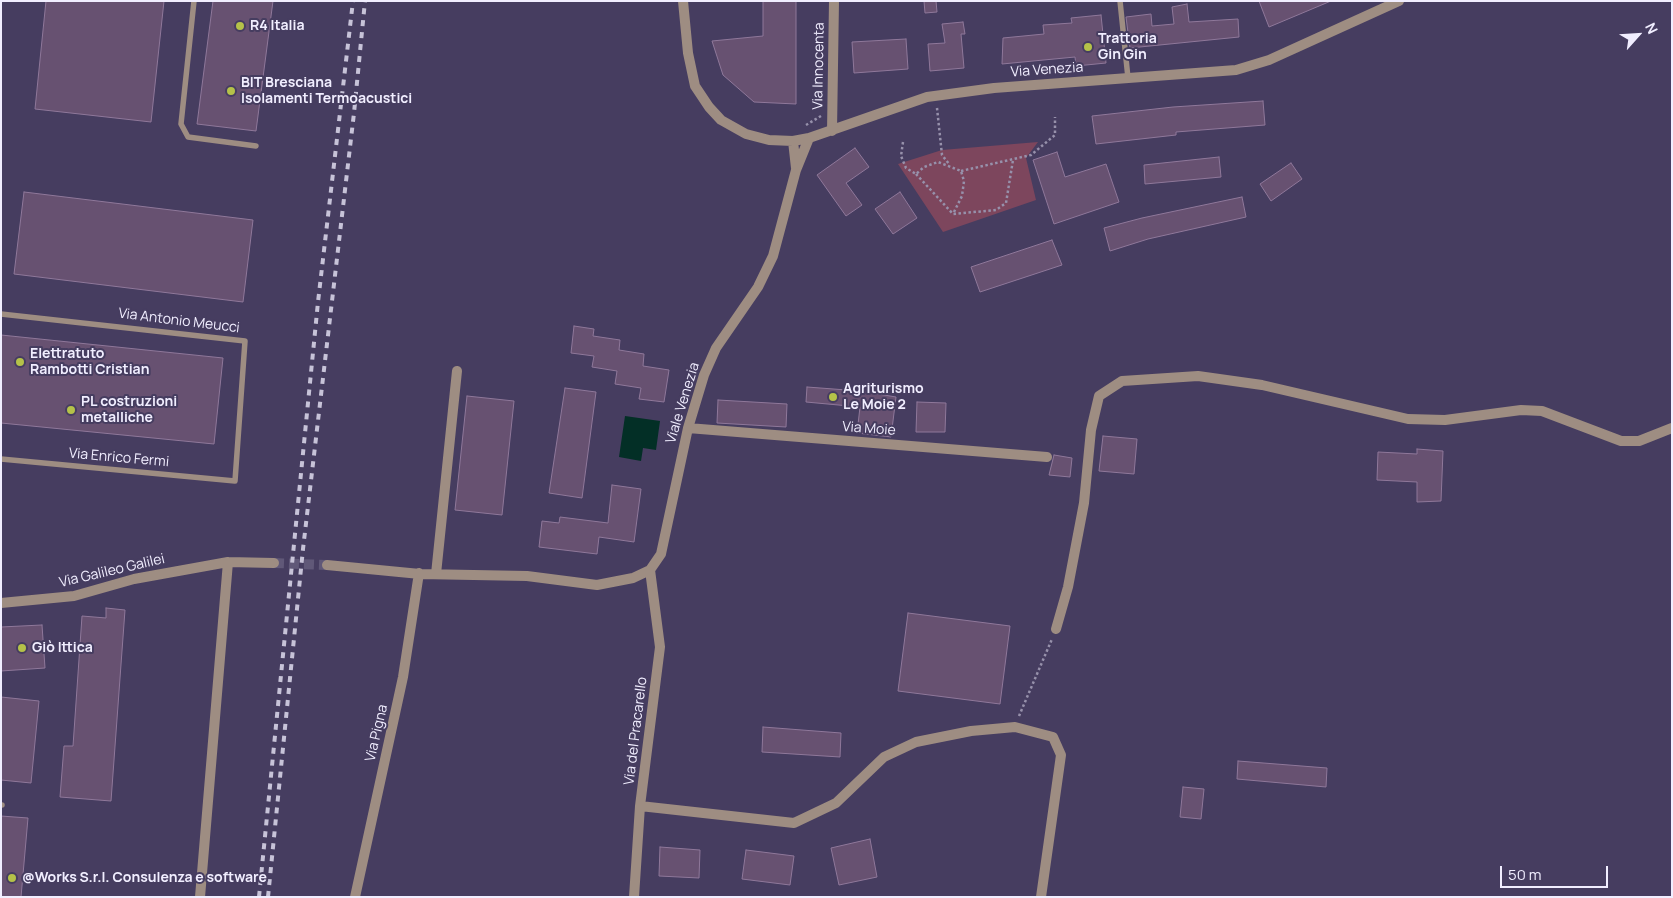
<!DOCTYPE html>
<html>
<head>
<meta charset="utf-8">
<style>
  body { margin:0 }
  #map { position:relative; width:1673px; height:898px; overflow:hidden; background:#463d60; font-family:Manrope,sans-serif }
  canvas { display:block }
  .frame { position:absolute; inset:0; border:2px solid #f1eeff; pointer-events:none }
  .north { position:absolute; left:1613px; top:10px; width:50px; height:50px; -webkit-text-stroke:4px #463d60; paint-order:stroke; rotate:64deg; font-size:14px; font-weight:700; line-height:20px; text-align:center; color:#f1eeff }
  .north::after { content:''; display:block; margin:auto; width:18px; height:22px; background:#f1eeff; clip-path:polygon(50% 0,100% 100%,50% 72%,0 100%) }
  .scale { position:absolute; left:1500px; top:866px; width:108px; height:22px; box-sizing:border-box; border:2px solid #f1eeff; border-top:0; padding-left:6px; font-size:15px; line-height:18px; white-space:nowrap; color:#f1eeff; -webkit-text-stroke:4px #463d60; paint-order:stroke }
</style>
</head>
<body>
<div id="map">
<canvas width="1673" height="898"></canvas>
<div class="frame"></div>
<div class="north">N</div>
<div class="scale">50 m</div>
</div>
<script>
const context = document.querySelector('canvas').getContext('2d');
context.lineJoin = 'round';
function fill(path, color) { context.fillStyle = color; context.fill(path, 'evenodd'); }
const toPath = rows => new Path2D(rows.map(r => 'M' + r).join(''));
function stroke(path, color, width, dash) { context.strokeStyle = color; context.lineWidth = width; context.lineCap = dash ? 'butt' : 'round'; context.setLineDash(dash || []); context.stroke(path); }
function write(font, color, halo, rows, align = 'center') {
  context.font = font + ' Manrope,sans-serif'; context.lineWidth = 4; context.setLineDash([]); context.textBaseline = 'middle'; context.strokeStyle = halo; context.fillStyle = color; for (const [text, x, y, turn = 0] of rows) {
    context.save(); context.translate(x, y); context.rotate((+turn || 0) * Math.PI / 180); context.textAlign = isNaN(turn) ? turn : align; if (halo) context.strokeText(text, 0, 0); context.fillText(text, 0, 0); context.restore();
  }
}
const green = toPath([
  [1038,142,1026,158,1036,200,943,232,898,164,942,150]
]);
const water = toPath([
  [625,416,660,421,656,450,643,448,641,461,619,457]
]);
const building = toPath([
  [46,1,164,1,151,122,35,109,46,1],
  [213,1,273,1,256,131,197,124,213,1],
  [763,1,796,1,796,104,754,102,723,75,712,41,763,36,763,1],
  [924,1,936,1,937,12,925,13,924,1],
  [1259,1,1331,1,1269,27,1259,1],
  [1187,4,1189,22,1238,19,1239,37,1130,48,1126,17,1151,14,1152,26,1174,24,1172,7,1187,4],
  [1101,15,1106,63,1076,66,1075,57,1002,64,1003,38,1044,34,1043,25,1072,23,1071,18,1101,15],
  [963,22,965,34,961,34,964,68,930,71,928,44,945,43,942,24,963,22],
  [906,39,908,69,854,73,852,42,906,39],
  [1263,101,1265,125,1176,132,1176,135,1096,144,1092,116,1173,107,1263,101],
  [855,148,869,167,846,183,862,205,846,216,817,175,855,148],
  [1057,152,1065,177,1106,164,1119,202,1054,224,1033,160,1057,152],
  [1219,157,1221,177,1145,184,1144,165,1219,157],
  [1291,163,1302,179,1271,201,1260,184,1291,163],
  [24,192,253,220,243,302,14,274,24,192],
  [900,192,917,218,893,234,875,209,900,192],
  [1242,197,1246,217,1148,239,1110,251,1104,228,1142,218,1242,197],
  [1052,240,1062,265,980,292,971,267,1052,240],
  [574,326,594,329,593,336,620,340,619,350,644,354,643,366,669,370,664,402,639,399,641,388,615,384,617,371,592,367,594,356,571,353,574,326],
  [1,335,223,358,214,444,1,423,1,335],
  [807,387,860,391,896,397,891,437,857,433,860,407,806,402,807,387],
  [565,388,596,392,582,498,549,493,565,388],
  [467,396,514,401,502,515,455,510,467,396],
  [718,400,787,404,786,427,717,423,718,400],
  [917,402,946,403,945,432,916,432,917,402],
  [1103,436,1137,439,1134,474,1099,471,1103,436],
  [1417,449,1443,451,1441,501,1417,502,1417,482,1377,480,1378,452,1417,454,1417,449],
  [1054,455,1072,458,1070,477,1049,475,1054,455],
  [612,485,641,489,634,542,599,537,597,554,539,547,542,521,559,523,560,517,608,523,612,485],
  [106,608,125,610,111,801,60,797,64,746,73,746,82,616,106,618,106,608],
  [908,613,1010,626,1000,704,898,691,908,613],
  [42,625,45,668,1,671,1,627,42,625],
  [1,697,39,701,31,783,1,780,1,697],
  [763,727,841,733,840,757,762,752,763,727],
  [1238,761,1327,768,1326,787,1237,779,1238,761],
  [1183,787,1204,789,1201,819,1180,817,1183,787],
  [1,816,28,818,21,897,1,897,1,816],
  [870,839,877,877,839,885,831,848,870,839],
  [660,847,700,850,699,878,659,876,660,847],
  [746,850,794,856,790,885,742,879,746,850]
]);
const streetTunnel = toPath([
  [274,563,327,565]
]);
const path = toPath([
  [937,108,942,155,949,164],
  [806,125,821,116],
  [903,142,901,156,906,168,916,174,924,167,938,162,961,171,964,181,962,196,953,214],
  [961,171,1031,155,1055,135,1055,117],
  [916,174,953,214,996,210,1006,203,1013,160],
  [1019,716,1052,639]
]);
const lane = toPath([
  [194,1,181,124,188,137,256,146],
  [1120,1,1128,78],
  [1,314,245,341,235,481,1,459],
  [1,805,2,805]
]);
const street = toPath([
  [683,1,688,53,695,86,709,107,721,120,746,134,769,140,793,141,809,138,927,97,994,88,1236,70,1269,60,1399,1],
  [832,131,834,1],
  [793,141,796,168],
  [688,428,1047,457],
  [327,565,420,574,527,576,597,585,633,578,650,570,661,554,688,428,704,375,716,348,758,287,773,256,796,170,809,138],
  [436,574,457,371],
  [1,603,74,596,134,579,228,562,274,563],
  [1056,629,1068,587,1084,503,1091,430,1099,396,1122,381,1198,376,1262,385,1408,419,1445,420,1521,410,1542,411,1621,441,1639,441,1672,428],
  [640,806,794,823,836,803,884,757,916,742,971,731,1015,727,1053,737,1061,755,1041,897],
  [200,897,228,562],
  [355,897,403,677,419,573],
  [634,897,640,806,660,647,650,570]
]);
const rail = toPath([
  [259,897,318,302,353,1],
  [268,897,303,549,354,113,365,1]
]);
const markers = [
  [240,26,5,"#b5c249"],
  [1088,47,5,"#b5c249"],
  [231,91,5,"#b5c249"],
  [20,362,5,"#b5c249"],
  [833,397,5,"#b5c249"],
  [71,410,5,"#b5c249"],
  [22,648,5,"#b5c249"],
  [12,878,5,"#b5c249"]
];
const poiNames = [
  ["R4 Italia",250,26],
  ["Trattoria",1098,39],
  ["Gin Gin",1098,55],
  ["BIT Bresciana",241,83],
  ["Isolamenti Termoacustici",241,99],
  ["Elettratuto",30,354],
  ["Rambotti Cristian",30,370],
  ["Agriturismo",843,389],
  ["Le Moie 2",843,405],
  ["PL costruzioni",81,402],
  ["metalliche",81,418],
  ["Giò Ittica",32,648],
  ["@Works S.r.l. Consulenza e software",22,878]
];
const streetNames = [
  ["Via Innocenta",819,66,-89],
  ["Via Venezia",1047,70,-4],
  ["Via Antonio Meucci",179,321,7],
  ["Viale Venezia",683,403,-73],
  ["Via Moie",869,429,4],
  ["Via Enrico Fermi",119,458,5],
  ["Via Galileo Galilei",112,571,-13],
  ["Via del Pracarello",636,731,-83],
  ["Via Pigna",377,733,-77]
];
fill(green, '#7d465d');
fill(water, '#032f26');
fill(building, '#675171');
stroke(building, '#8f789a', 1);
stroke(streetTunnel, '#605878', 10, [10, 5]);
stroke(path, '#9791ab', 2.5, [2.5, 2.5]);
stroke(lane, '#9e8d82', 5.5);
stroke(street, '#9e8d82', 10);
stroke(rail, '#c7c3d8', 4, [6, 6]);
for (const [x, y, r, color] of markers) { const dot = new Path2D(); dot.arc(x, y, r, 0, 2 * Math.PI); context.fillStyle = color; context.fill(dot); stroke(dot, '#463d60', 2); }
write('bold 14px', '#f1eeff', '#463d60', poiNames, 'left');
write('14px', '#f1eeff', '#463d60', streetNames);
</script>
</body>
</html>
